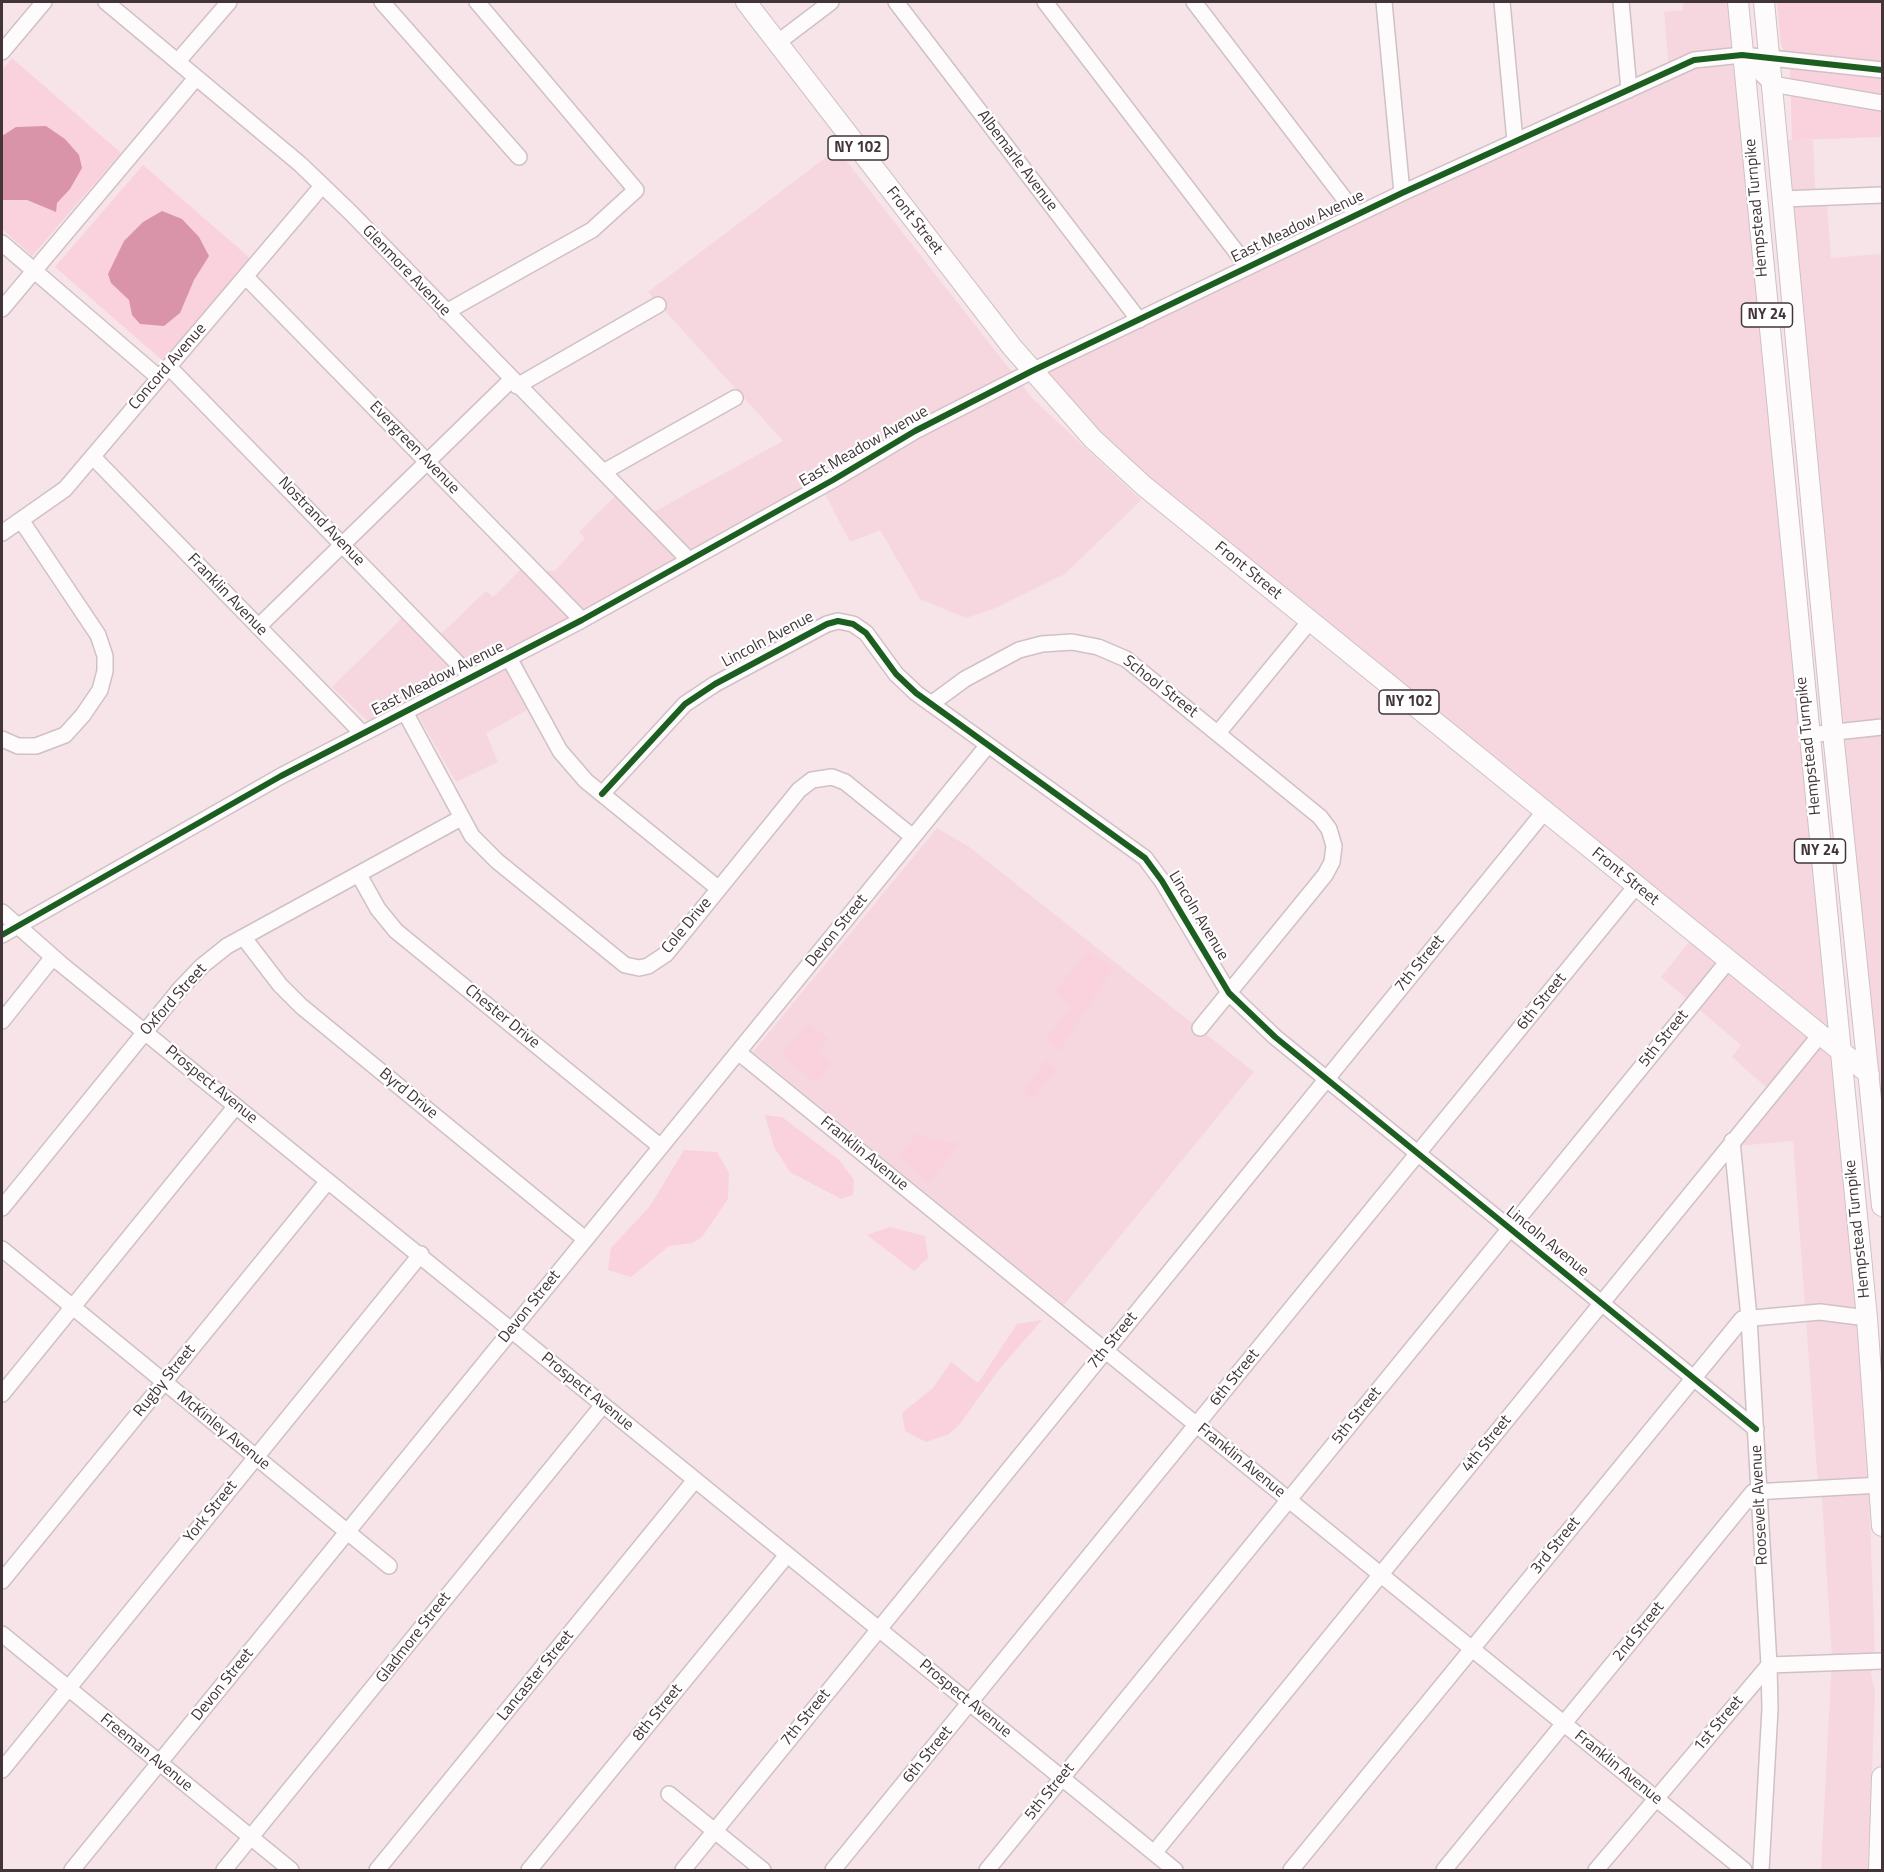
<!DOCTYPE html>
<html>
<head>
<meta charset="utf-8">
<style>
  body { margin:0 }
  #map { position:relative; width:1884px; height:1872px; overflow:hidden; background:#f6e4e8; font-family:"Titillium Web",sans-serif }
  canvas { display:block }
  .frame { position:absolute; inset:0; border:3px solid #423539; pointer-events:none }
</style>
</head>
<body>
<div id="map">
<canvas width="1884" height="1872"></canvas>
<div class="frame"></div>
</div>
<script>
const context = document.querySelector('canvas').getContext('2d');
context.lineJoin = 'round';
function fill(path, color) { context.fillStyle = color; context.fill(path, 'evenodd'); }
const toPath = rows => new Path2D(rows.map(r => 'M' + r).join(''));
function stroke(path, color, width, dash) { context.strokeStyle = color; context.lineWidth = width; context.lineCap = dash ? 'butt' : 'round'; context.setLineDash(dash || []); context.stroke(path); }
function write(font, color, halo, rows, align = 'center') {
  context.font = font + ' "Titillium Web",sans-serif'; context.lineWidth = 4.5; context.setLineDash([]); context.textBaseline = 'middle'; context.strokeStyle = halo; context.fillStyle = color; for (const [text, x, y, turn = 0] of rows) {
    context.save(); context.translate(x, y); context.rotate((+turn || 0) * Math.PI / 180); context.textAlign = isNaN(turn) ? turn : align; if (halo) context.strokeText(text, 0, 0); context.fillText(text, 0, 0); context.restore();
  }
}
const built = toPath([
  [1683,2,1736,2,1840,1051,1144,486,1032,371,1669,70,1664,12,1683,10],
  [1779,140,1813,140,1816,206,1827,205,1831,258,1881,254,1882,1101,1873,1102],
  [837,149,1033,399,1141,500,1065,574,993,609,966,618,920,599,880,530,850,542,825,494,522,660,541,702,486,733,498,762,456,782,418,715,378,731,332,687,402,618,442,633,486,591,493,597,520,570,555,571,585,538,579,532,615,496,641,519,783,441,648,292],
  [937,828,968,846,1254,1072,1064,1305,753,1052],
  [1690,941,1831,1056,1872,1479,1869,1494,1875,1656,1871,1674,1875,1692,1868,1870,1821,1870,1832,1658,1822,1497,1818,1485,1793,1141,1736,1146,1775,1095,1732,1057,1741,1045,1661,977]
]);
const green = toPath([
  [1777,2,1882,2,1882,137,1792,140,1790,70,1781,44],
  [12,58,121,153,32,256,2,229,2,70],
  [143,165,251,259,163,361,55,267],
  [1088,951,1114,967,1059,1051,1046,1039,1071,1007,1055,992],
  [807,1022,828,1038,817,1052,832,1063,817,1083,782,1055],
  [1047,1060,1057,1070,1033,1099,1022,1090],
  [765,1115,782,1117,839,1160,854,1180,853,1195,841,1199,790,1172,774,1147],
  [918,1133,933,1141,961,1143,928,1182,898,1157],
  [684,1150,717,1152,729,1173,728,1199,702,1237,692,1243,669,1246,631,1277,608,1270,611,1248,650,1206],
  [890,1227,925,1236,928,1258,914,1271,867,1235],
  [1042,1320,997,1372,960,1424,949,1434,926,1442,905,1431,902,1413,933,1388,951,1362,978,1383,1017,1324]
]);
const water = toPath([
  [46,126,65,139,79,155,82,168,70,189,57,203,56,212,27,200,2,200,2,136,16,127],
  [162,211,182,219,199,237,209,256,194,280,180,313,164,326,140,324,132,315,129,300,111,283,108,274,124,241,143,222]
]);
const minor = toPath([
  [106,2,300,164,350,212,689,560],
  [382,2,519,157],
  [896,2,1139,320],
  [1045,2,1247,266],
  [1194,2,1356,214],
  [1384,2,1402,193],
  [1502,2,1515,141],
  [1621,2,1629,90],
  [777,43,831,2],
  [2,52,44,2],
  [1742,55,1772,84,1882,103],
  [178,61,229,2],
  [1783,199,1882,195],
  [2,243,158,377],
  [246,277,582,620],
  [2,309,196,78],
  [446,312,592,230,636,190,477,2],
  [169,367,471,677],
  [517,386,658,305],
  [93,457,362,733],
  [605,471,735,398],
  [2,533,65,489,322,186],
  [258,627,511,380],
  [509,658,560,751,586,781,719,889],
  [931,704,965,679,1019,650,1042,644,1072,642,1098,647,1126,659,1320,817,1329,829,1334,846,1332,862,1325,875,1200,1028],
  [405,712,472,836,497,861,625,965,639,968,648,966,666,954,799,790,812,780,832,777,845,782,913,837],
  [1218,733,1310,621],
  [1808,735,1882,727],
  [2,739,18,746,36,746,65,735,83,715,100,690,105,671,105,656,98,635,21,520],
  [602,794,685,704,715,684,827,624,838,621,853,624,866,633,896,674,916,693,1145,858,1162,881,1229,993,1275,1037,1756,1429],
  [359,875,378,909,396,931,661,1147],
  [2,912,61,964,1175,1870],
  [2,935,281,776,582,620,833,480,915,431,1032,371,1402,193,1694,60,1742,55,1882,70],
  [244,938,280,985,301,1006,585,1239],
  [2,1021,53,957],
  [738,1052,1744,1870],
  [1732,1141,1749,1318,1769,1665,1770,1709,1761,1870],
  [2,1208,180,989,202,966,227,946,461,818],
  [2,1249,389,1566],
  [2,1394,236,1106],
  [2,1581,328,1181],
  [2,1634,291,1870],
  [2,1770,421,1254],
  [669,1794,763,1870],
  [1154,1853,1820,1035],
  [72,1870,988,745],
  [224,1870,603,1405],
  [377,1870,695,1480],
  [529,1870,787,1555],
  [683,1870,1544,812],
  [833,1870,1636,886],
  [987,1870,1728,961],
  [1291,1870,1742,1319,1820,1312,1867,1318],
  [1444,1870,1753,1492,1881,1485],
  [1596,1870,1769,1665,1882,1661]
]);
const major = toPath([
  [746,2,1012,347,1093,439,1144,486,1869,1074],
  [1738,2,1867,1318,1882,1526],
  [1764,2,1833,733,1882,1206],
  [1879,1870,1882,1777]
]);
const cycleway = toPath([
  [602,794,685,704,715,684,827,624,838,621,853,624,866,633,896,674,916,693,1145,858,1162,881,1229,993,1275,1037,1756,1429],
  [2,935,281,776,582,620,833,480,915,431,1032,371,1402,193,1694,60,1742,55,1882,70]
]);
const shields = [
  [858,148,60],
  [1767,315,51],
  [1409,702,60],
  [1820,851,51]
];
const shieldNames = [
  ["NY 102",858,148],
  ["NY 24",1767,315],
  ["NY 102",1409,702],
  ["NY 24",1820,851]
];
const streetNames = [
  ["Albemarle Avenue",1017,161,53],
  ["Hempstead Turnpike",1757,208,-95],
  ["Front Street",914,221,52],
  ["East Meadow Avenue",1298,227,-26],
  ["Glenmore Avenue",406,271,46],
  ["Concord Avenue",168,367,-49],
  ["East Meadow Avenue",864,447,-30],
  ["Evergreen Avenue",414,448,46],
  ["Nostrand Avenue",321,522,46],
  ["Front Street",1248,571,39],
  ["Franklin Avenue",227,595,46],
  ["Lincoln Avenue",768,640,-28],
  ["East Meadow Avenue",438,679,-27],
  ["School Street",1160,687,38],
  ["Hempstead Turnpike",1809,746,-96],
  ["Front Street",1625,877,39],
  ["Lincoln Avenue",1198,916,59],
  ["Cole Drive",687,926,-50],
  ["Devon Street",837,931,-51],
  ["7th Street",1420,964,-51],
  ["Oxford Street",174,1000,-48],
  ["6th Street",1542,1002,-51],
  ["Chester Drive",502,1017,39],
  ["5th Street",1664,1039,-51],
  ["Prospect Avenue",211,1085,39],
  ["Byrd Drive",408,1094,39],
  ["Franklin Avenue",864,1154,39],
  ["Hempstead Turnpike",1858,1229,-96],
  ["Lincoln Avenue",1547,1242,39],
  ["Devon Street",530,1307,-51],
  ["7th Street",1113,1341,-51],
  ["6th Street",1235,1378,-51],
  ["Rugby Street",165,1381,-51],
  ["Prospect Avenue",587,1392,39],
  ["5th Street",1357,1416,-51],
  ["McKinley Avenue",223,1431,39],
  ["4th Street",1487,1444,-51],
  ["Franklin Avenue",1241,1461,39],
  ["Roosevelt Avenue",1760,1505,-93],
  ["York Street",211,1512,-51],
  ["3rd Street",1556,1546,-51],
  ["2nd Street",1639,1632,-51],
  ["Gladmore Street",414,1638,-52],
  ["Lancaster Street",536,1676,-51],
  ["Devon Street",223,1685,-51],
  ["Prospect Avenue",965,1699,39],
  ["8th Street",658,1713,-51],
  ["7th Street",806,1718,-51],
  ["1st Street",1719,1724,-50],
  ["Freeman Avenue",146,1753,39],
  ["6th Street",928,1755,-51],
  ["Franklin Avenue",1618,1768,39],
  ["5th Street",1050,1792,-51]
];
fill(built, '#f6d7df');
fill(green, '#f9d2dd');
fill(water, '#da94aa');
stroke(minor, '#cfc1c4', 18);
stroke(major, '#cfc1c4', 22);
stroke(minor, '#fefbfc', 15);
stroke(major, '#fefbfc', 20);
stroke(cycleway, '#1b5e20', 6);
for (const [x, y, w] of shields) { const box = new Path2D(); box.roundRect(x - w / 2, y - 12, w, 24, 4.5); context.fillStyle = '#fff'; context.fill(box); stroke(box, '#423539', 1.5); }
write('bold 15px', '#423539', null, shieldNames);
write('16px', '#423539', '#fff', streetNames);
</script>
</body>
</html>
